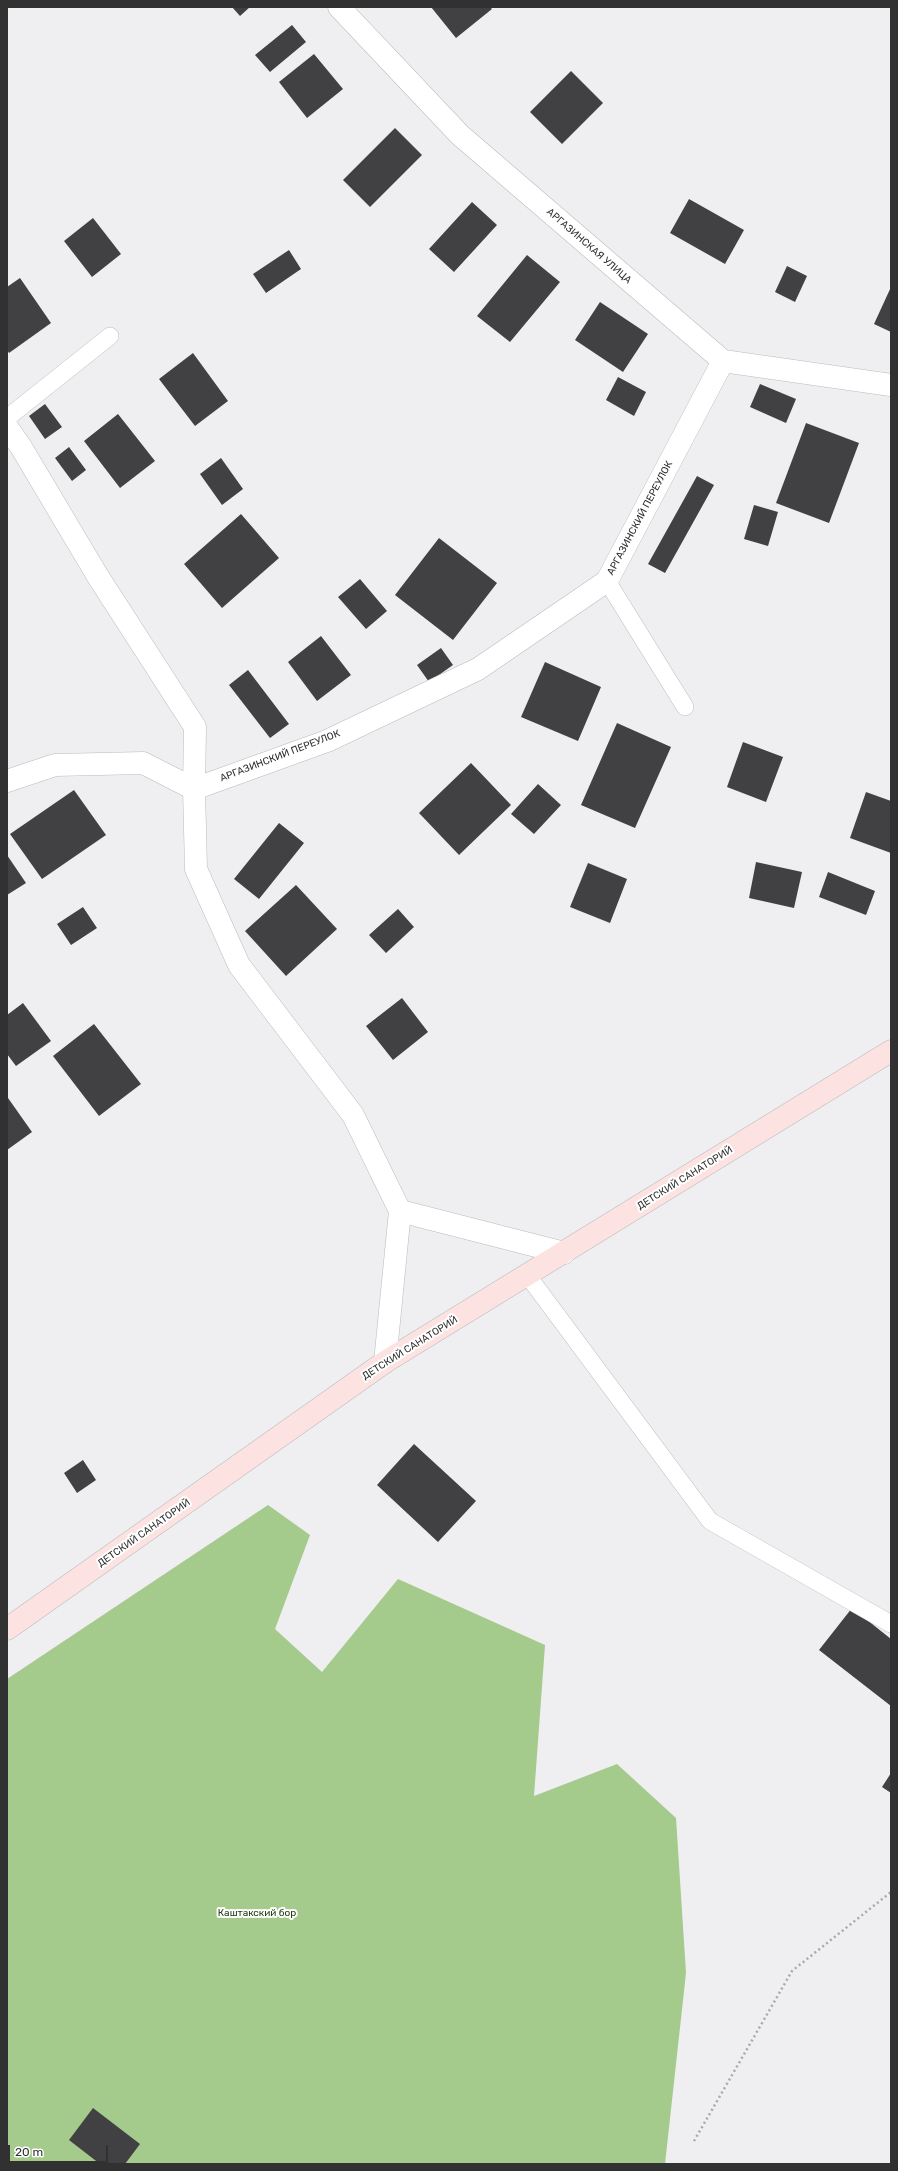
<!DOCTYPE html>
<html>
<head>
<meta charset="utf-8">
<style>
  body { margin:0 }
  #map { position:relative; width:898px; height:2171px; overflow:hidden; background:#efeff2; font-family:Rubik,sans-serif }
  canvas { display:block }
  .frame { position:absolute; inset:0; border:8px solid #313132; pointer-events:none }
  .scale { position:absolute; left:8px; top:2145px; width:100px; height:18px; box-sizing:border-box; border:2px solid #313132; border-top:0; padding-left:5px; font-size:12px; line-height:14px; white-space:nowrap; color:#313132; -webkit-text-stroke:3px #fff; paint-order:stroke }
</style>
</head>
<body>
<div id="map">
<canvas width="898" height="2171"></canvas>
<div class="frame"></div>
<div class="scale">20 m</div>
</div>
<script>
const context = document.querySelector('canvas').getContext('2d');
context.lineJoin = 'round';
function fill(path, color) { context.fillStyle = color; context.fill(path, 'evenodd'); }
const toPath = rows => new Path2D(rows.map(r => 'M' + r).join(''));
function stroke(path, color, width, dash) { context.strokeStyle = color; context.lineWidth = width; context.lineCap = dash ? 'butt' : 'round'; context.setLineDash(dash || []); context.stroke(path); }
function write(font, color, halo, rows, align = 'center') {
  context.font = font + ' Rubik,sans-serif'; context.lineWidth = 4; context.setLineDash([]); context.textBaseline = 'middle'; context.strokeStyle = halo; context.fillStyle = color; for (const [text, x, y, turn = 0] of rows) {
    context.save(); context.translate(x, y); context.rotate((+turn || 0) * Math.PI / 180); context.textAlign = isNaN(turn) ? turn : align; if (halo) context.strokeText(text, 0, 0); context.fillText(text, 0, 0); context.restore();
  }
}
const forest = toPath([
  [268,1505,310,1535,275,1629,322,1672,398,1579,545,1645,534,1796,617,1764,676,1818,686,1973,665,2164,7,2164,7,1679]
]);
const building = toPath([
  [232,7,250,7,240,16],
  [431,7,490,7,492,9,456,38],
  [292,25,306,42,270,72,255,55],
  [314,54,343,89,307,118,279,82],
  [571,71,603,103,562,144,530,112],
  [395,128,422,155,370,207,343,180],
  [689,199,744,230,725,264,670,233],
  [472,202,497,225,454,272,429,249],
  [93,218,121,254,92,277,64,241],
  [289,250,301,269,266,293,253,274],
  [527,255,560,282,510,342,477,316],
  [787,266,807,276,795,302,775,292],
  [20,278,51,323,9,353,7,350,7,287],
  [891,287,891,332,874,324],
  [600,302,648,334,623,372,575,340],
  [193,353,228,401,195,426,159,379],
  [618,377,646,392,634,416,606,400],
  [760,384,796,399,786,423,750,407],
  [45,404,62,427,45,439,29,416],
  [118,414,155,461,120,488,84,441],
  [806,423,859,443,829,523,776,503],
  [69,447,86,470,72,481,55,458],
  [221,458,243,489,222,505,200,474],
  [697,476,714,485,665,573,648,564],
  [754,505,778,512,768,546,744,539],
  [241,514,279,558,222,608,184,564],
  [439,538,497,583,453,640,395,595],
  [360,579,387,611,366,629,338,597],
  [321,636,351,675,317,701,288,662],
  [441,648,453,665,429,682,417,665],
  [545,662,601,687,578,741,521,717],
  [248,670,289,724,270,738,229,685],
  [617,723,671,747,635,828,581,805],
  [743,742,783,757,766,802,727,787],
  [471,763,511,805,459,855,419,813],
  [538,784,561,805,534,834,511,814],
  [74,790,106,835,42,879,10,834],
  [866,792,891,801,891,853,850,838],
  [279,823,304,843,259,899,234,879],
  [7,855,26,883,7,895],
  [756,862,802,872,794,908,749,898],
  [588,863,627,879,610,923,570,907],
  [828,872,875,891,866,915,819,897],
  [296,885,337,929,286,976,245,931],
  [83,907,97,928,71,945,57,924],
  [398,909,414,927,386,953,369,935],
  [402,998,428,1032,393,1060,366,1026],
  [23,1003,51,1041,16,1066,7,1054,7,1015],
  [94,1024,141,1084,99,1116,53,1056],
  [8,1098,32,1132,7,1150,7,1099],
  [414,1444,476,1501,438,1542,377,1485],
  [83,1460,96,1480,77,1493,64,1473],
  [852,1608,891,1639,891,1706,819,1650],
  [891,1773,891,1793,882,1787],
  [93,2108,140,2144,125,2164,100,2164,69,2140]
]);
const path = toPath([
  [694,2141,792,1971,891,1892]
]);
const service = toPath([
  [7,418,110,336],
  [607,581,685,707],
  [528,1276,710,1521,891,1624]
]);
const minor = toPath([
  [339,7,460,135,723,361,891,385],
  [7,427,21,447,97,575,195,727,194,789,143,763,55,765,7,781],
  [400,1211,353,1115,239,965,196,869,194,789,327,741,478,669,607,581,723,361],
  [385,1362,400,1211,564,1253]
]);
const secondary = toPath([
  [7,1629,385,1362,891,1051]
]);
const streetNames = [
  ["АРГАЗИНСКАЯ УЛИЦА",589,246,41],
  ["АРГАЗИНСКИЙ ПЕРЕУЛОК",640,518,-62],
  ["АРГАЗИНСКИЙ ПЕРЕУЛОК",280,756,-21],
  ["ДЕТСКИЙ САНАТОРИЙ",685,1178,-32],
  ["ДЕТСКИЙ САНАТОРИЙ",410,1348,-32],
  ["ДЕТСКИЙ САНАТОРИЙ",144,1533,-35]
];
const parkNames = [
  ["Каштакский бор",257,1913]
];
fill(forest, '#a4ca8c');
fill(building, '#414143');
stroke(service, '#bbbbbd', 18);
stroke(minor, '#bbbbbd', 23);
stroke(secondary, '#bbbbbd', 23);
stroke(path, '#a9a9ac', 2.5, [2, 3]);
stroke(service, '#fff', 17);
stroke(minor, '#fff', 22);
stroke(secondary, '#fce3e1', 22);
write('10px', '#313132', '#fff', streetNames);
write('10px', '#223a0f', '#fff', parkNames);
</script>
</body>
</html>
